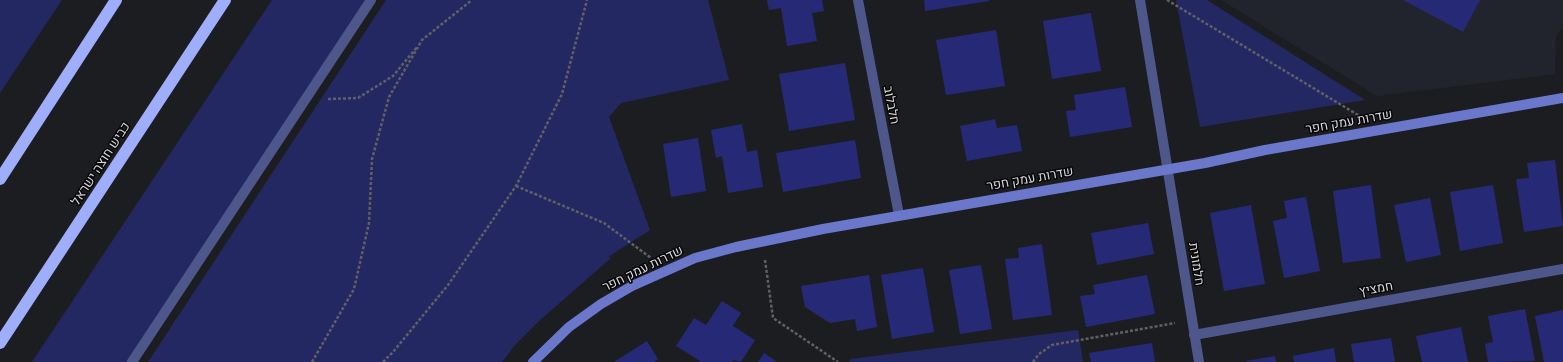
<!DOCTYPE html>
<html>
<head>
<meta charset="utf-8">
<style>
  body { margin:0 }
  canvas { display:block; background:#1c1d21 }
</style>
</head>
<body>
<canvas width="1563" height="362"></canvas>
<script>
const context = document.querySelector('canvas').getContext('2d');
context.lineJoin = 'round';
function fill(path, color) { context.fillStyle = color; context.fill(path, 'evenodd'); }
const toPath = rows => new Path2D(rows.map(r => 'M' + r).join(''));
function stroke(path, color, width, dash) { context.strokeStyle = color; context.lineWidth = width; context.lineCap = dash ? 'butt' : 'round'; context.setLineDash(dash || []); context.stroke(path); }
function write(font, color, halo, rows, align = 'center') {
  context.font = font + ' Karla,Heebo,sans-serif'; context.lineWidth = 3; context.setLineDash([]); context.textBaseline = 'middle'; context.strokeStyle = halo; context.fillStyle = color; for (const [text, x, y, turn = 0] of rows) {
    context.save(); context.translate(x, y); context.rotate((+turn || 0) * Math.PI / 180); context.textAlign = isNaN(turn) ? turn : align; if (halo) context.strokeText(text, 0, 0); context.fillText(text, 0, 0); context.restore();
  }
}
const built = toPath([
  [1221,0,1563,0,1563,26,1556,36,1555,74,1377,96]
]);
const green = toPath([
  [0,0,62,0,0,93],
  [272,0,370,0,132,362,32,362],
  [386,0,708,0,729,80,621,103,609,117,650,230,608,257,611,258,539,321,515,345,502,362,148,362],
  [1176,0,1207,0,1365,100,1200,127],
  [1078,330,1083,362,849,362,851,359]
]);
const building = toPath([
  [767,0,822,0,824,11,812,13,817,41,787,46,781,8,769,10],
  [924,0,989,0,989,1,925,11],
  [1403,0,1480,0,1463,32],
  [1091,13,1101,71,1052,79,1043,21],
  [996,30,1005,86,946,95,936,40],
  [845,63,855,120,789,131,779,74],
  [1125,87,1132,127,1070,137,1066,111,1076,110,1074,95],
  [995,119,997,128,1017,125,1022,151,967,161,960,126],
  [742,124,747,152,757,150,763,187,728,193,722,156,716,158,711,130],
  [698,138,706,191,671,197,663,144],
  [855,140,861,178,783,192,776,153],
  [1555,160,1563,226,1524,232,1516,179,1529,178,1527,163],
  [1371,185,1381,258,1343,263,1333,191],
  [1493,185,1503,243,1460,251,1450,192],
  [1306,197,1320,271,1284,278,1273,221,1287,218,1284,201],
  [1430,198,1441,255,1406,262,1394,205],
  [1251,205,1265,284,1224,291,1210,213],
  [1148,223,1154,254,1097,265,1091,233],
  [1042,244,1052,315,1013,320,1005,259,1019,258,1018,248],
  [981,265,992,329,960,334,949,270],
  [923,268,934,332,892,339,881,275],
  [869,275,877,327,857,331,855,319,830,323,805,307,801,286],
  [1147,275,1155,314,1086,327,1080,296,1095,294,1093,285],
  [722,301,741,313,733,326,755,340,741,362,734,360,732,362,699,362,700,361,676,346,694,318,706,325],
  [1525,309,1535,361,1488,362,1485,344,1493,342,1488,316],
  [1563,310,1563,362,1544,362,1535,316],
  [1461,327,1468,362,1422,362,1416,336],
  [1391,338,1395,362,1354,362,1351,344],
  [647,341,658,359,654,362,614,362],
  [1152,343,1155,362,1091,362,1089,353],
  [1334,348,1336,362,1294,362,1293,356],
  [764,353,777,362,758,362],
  [1275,356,1276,362,1246,362,1246,361]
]);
const path = toPath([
  [1167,0,1358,115],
  [328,99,358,98,393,76,417,47],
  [516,186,604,223,651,258],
  [765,260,773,318,838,362],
  [312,362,354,289,369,223,372,159,389,97,422,40,472,0],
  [383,362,393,352,448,285,516,186,562,94,587,0],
  [1033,362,1039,354,1052,345,1175,323]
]);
const lane = toPath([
  [132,362,371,0]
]);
const street = toPath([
  [858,0,899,215],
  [1140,0,1199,362],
  [1194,335,1563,269]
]);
const secondary = toPath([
  [533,362,569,327,601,304,632,286,695,258,736,247,823,229,1205,163,1265,150,1563,98]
]);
const highway = toPath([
  [0,179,116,0],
  [0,343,225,0]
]);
const streetNames = [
  ["חלבלוב",891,105,79],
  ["שדרות עמק חפר",1349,122,-10],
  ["כביש חוצה ישראל",101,164,-57],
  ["שדרות עמק חפר",1030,179,-10],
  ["חלמונית",1196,264,81],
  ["שדרות עמק חפר",643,269,-26],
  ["חמציץ",1376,289,-10]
];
fill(built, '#21232d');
fill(green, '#232862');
fill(building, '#262975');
stroke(path, '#606064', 2.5, [3, 2]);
stroke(lane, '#4e578b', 10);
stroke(street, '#4e578b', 10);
stroke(secondary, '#6a77ca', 10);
stroke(highway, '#9faefb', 12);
write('13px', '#d7d7da', '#070709', streetNames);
</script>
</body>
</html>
